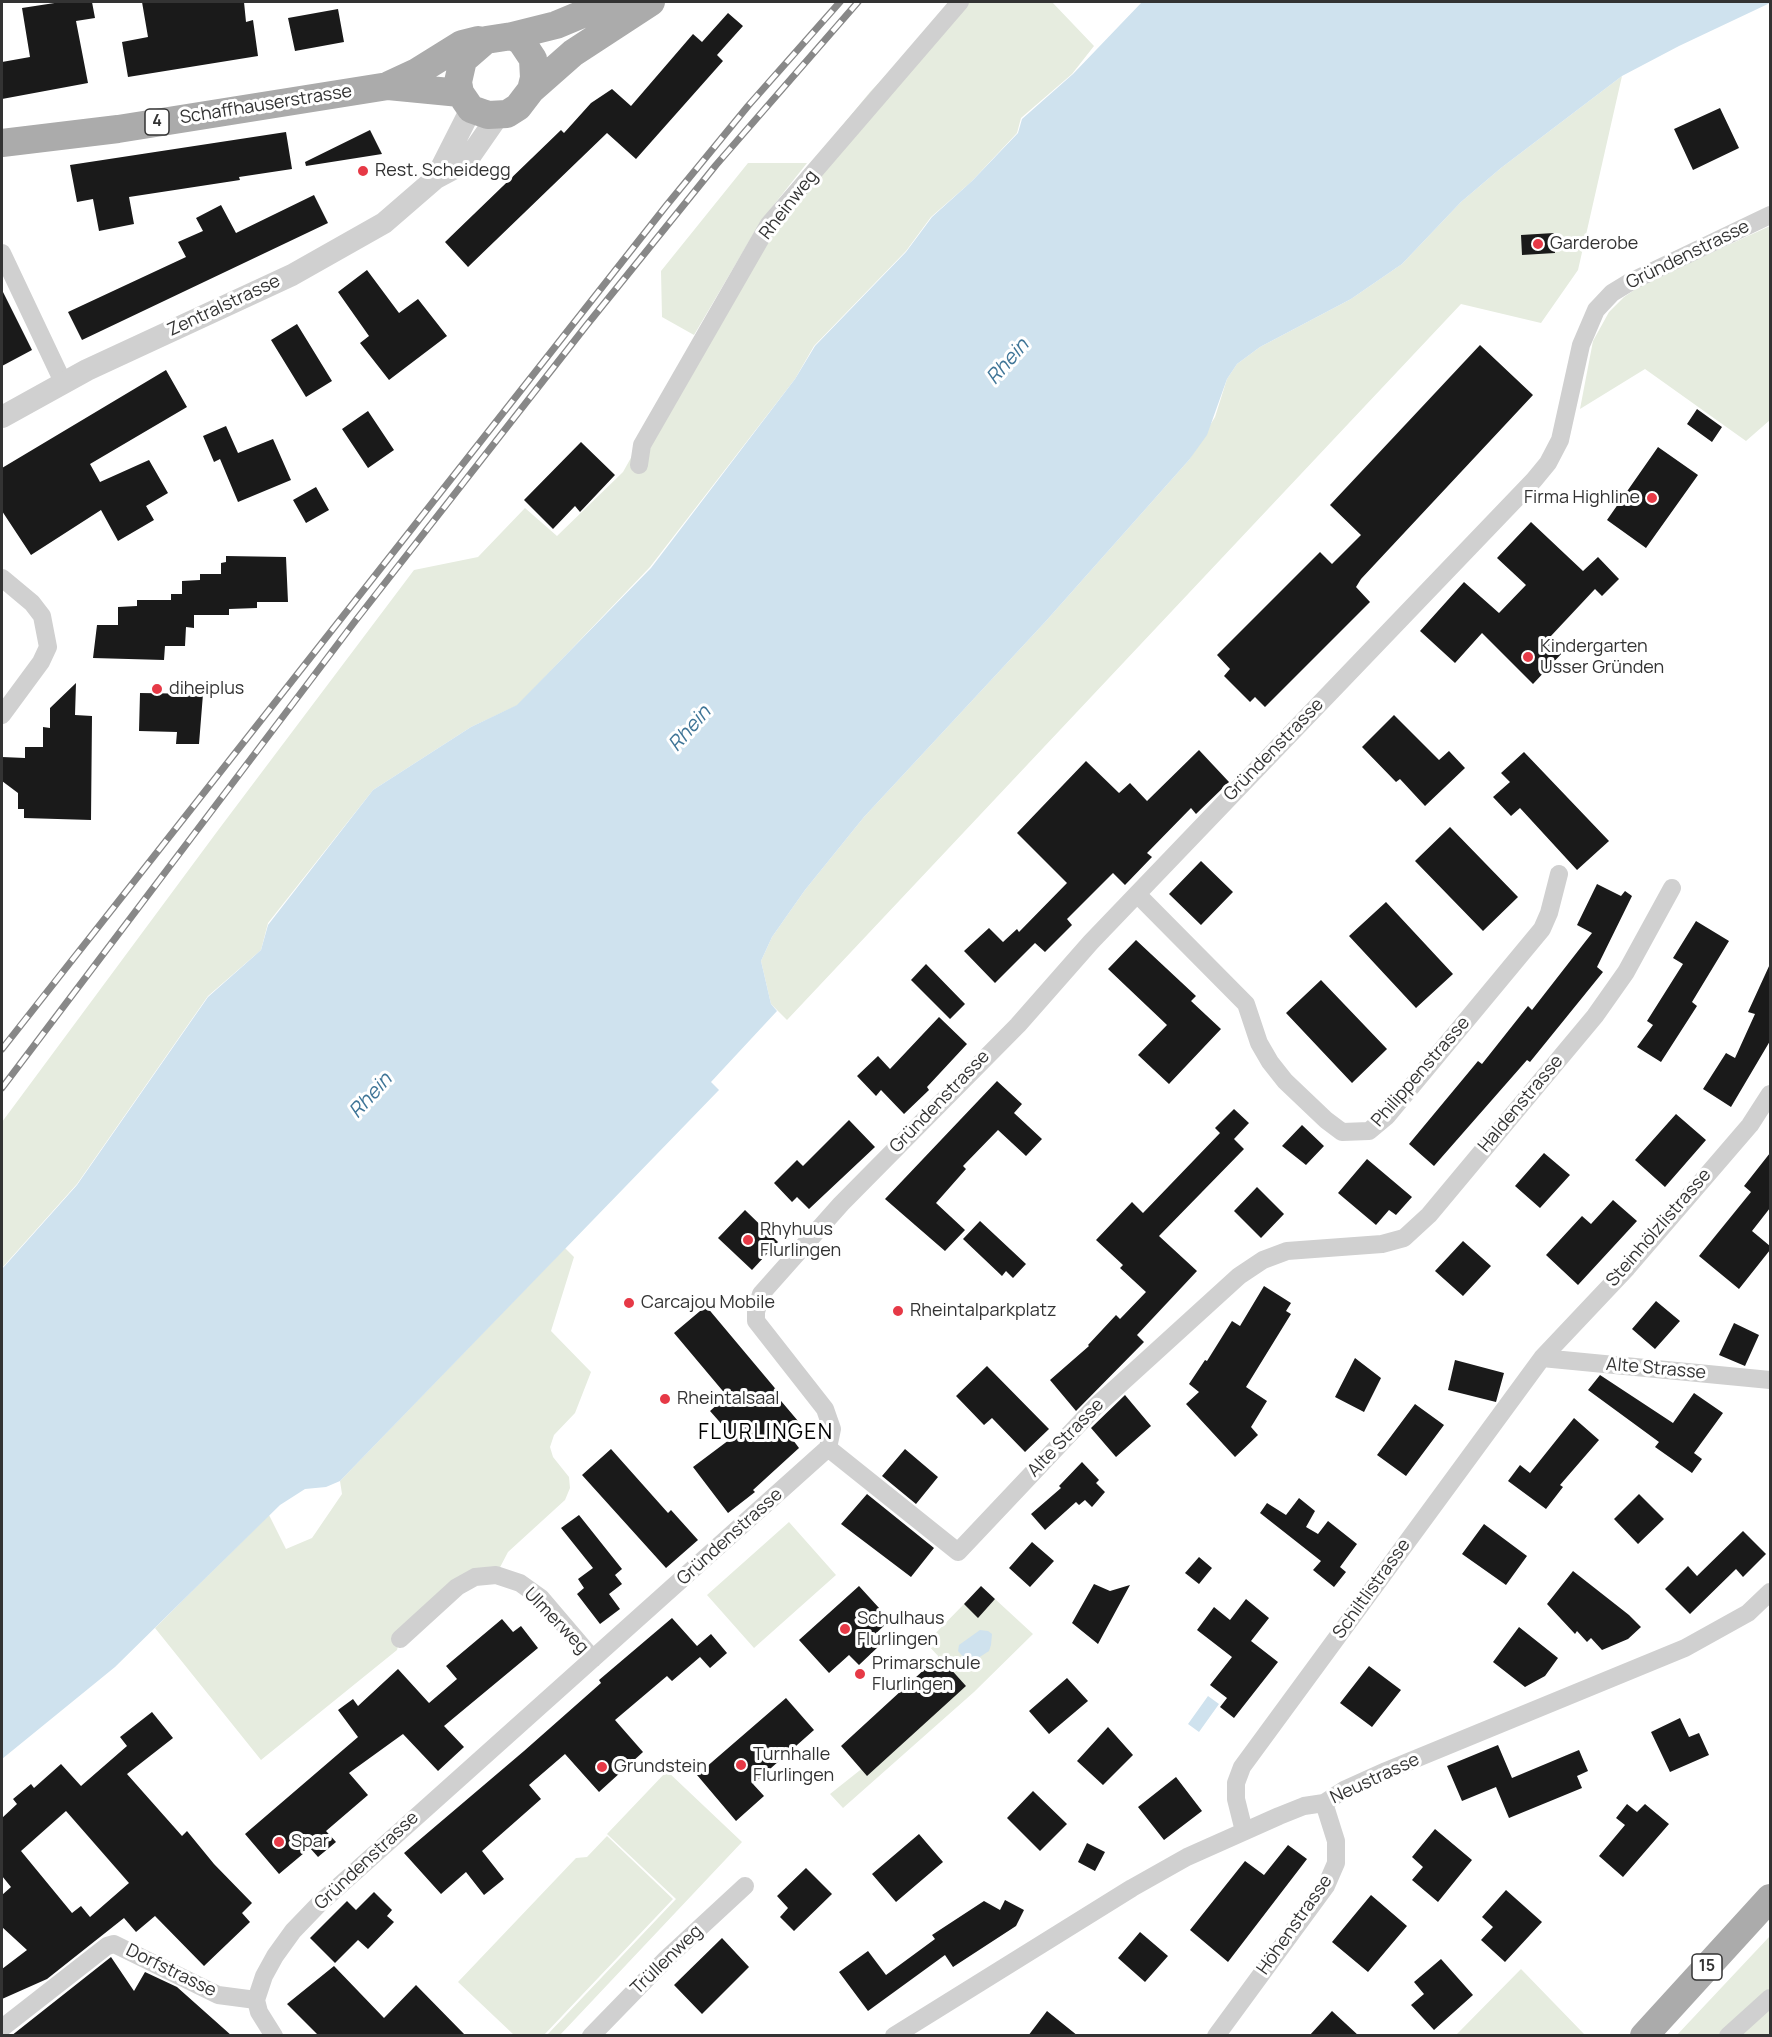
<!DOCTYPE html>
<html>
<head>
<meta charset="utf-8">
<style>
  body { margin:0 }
  #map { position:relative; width:1772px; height:2037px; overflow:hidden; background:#fff; font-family:Manrope,sans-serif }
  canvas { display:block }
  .frame { position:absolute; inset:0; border:3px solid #333; pointer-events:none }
</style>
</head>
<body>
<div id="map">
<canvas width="1772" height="2037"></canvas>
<div class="frame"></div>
</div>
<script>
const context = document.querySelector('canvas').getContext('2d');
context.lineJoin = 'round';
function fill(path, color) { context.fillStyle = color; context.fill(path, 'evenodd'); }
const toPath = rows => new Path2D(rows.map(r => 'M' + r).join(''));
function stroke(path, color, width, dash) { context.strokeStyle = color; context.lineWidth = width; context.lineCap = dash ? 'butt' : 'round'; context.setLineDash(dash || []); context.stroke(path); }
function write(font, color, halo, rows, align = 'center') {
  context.font = font + ' Manrope,sans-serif'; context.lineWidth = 6; context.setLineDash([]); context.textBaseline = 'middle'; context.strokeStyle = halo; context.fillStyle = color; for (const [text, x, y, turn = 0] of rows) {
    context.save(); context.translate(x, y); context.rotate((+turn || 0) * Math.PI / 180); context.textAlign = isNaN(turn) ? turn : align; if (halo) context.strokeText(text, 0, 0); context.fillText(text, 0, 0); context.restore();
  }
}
const green = toPath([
  [955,2,1052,2,1094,46,1072,74,1021,118,1017,133,971,182,931,217,906,251,814,346,795,379,650,567,518,705,471,727,373,790,268,923,261,950,208,996,77,1184,2,1268,2,1122,219,829,414,570,478,557,525,508,557,536,623,472,763,222,870,92],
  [1622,76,1578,270,1541,323,1461,304,787,1020,771,1004,761,961,772,937,805,890,864,817,1046,621,1189,460,1215,417,1227,379,1237,364,1260,347,1351,299,1402,264,1461,202,1501,168],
  [748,163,807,163,761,221,694,335,662,317,661,271],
  [1770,226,1770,420,1746,441,1645,369,1580,409,1593,341,1609,312,1624,297,1643,284],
  [565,1248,574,1257,551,1331,591,1372,575,1413,554,1435,550,1447,553,1457,569,1477,570,1488,565,1500,508,1552,496,1575,475,1577,400,1638,397,1650,261,1760,155,1628,269,1515,286,1549,312,1538,342,1494,340,1481],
  [789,1522,836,1575,754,1648,707,1595],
  [995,1599,1033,1634,974,1692,843,1808,830,1794,966,1686,926,1643,964,1604,978,1617],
  [667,1771,742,1842,560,2035,547,2035,676,1899,607,1834],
  [607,1836,673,1899,544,2035,514,2035,458,1982,576,1858,587,1857],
  [1770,1935,1770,2035,1676,2036,1769,1937],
  [1521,1969,1585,2035,1456,2035]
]);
const water = toPath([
  [1142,2,1770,3,1679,46,1622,76,1501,168,1461,202,1402,264,1351,299,1260,347,1237,364,1227,379,1207,435,1189,460,1046,621,864,817,805,890,772,937,761,961,771,1004,777,1011,711,1082,719,1090,340,1481,326,1487,305,1489,280,1505,115,1667,2,1759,2,1269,77,1185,208,997,261,950,268,925,373,790,471,727,517,705,651,568,795,379,815,346,906,252,932,217,972,181,1018,133,1022,119,1073,74],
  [980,1630,988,1631,992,1634,991,1645,989,1651,975,1660,967,1661,958,1651,959,1645],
  [1208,1696,1219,1704,1199,1732,1188,1724]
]);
const building = toPath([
  [61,2,92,2,95,18,76,21,88,83,2,99,2,62,30,57,22,8],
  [142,2,244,2,246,22,253,20,258,56,128,77,122,42,148,37],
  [338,9,344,42,295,51,288,18],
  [728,13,743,26,717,55,723,61,636,159,607,133,468,267,445,242,561,130,564,133,591,103,612,89,631,106,693,34,702,42],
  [1720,108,1739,148,1693,170,1674,129],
  [370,130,382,154,306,166,305,162],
  [286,132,292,169,239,177,240,180,129,197,134,224,99,231,93,199,77,202,70,165],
  [314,195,328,223,82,340,68,312,186,257,178,242,203,231,196,218,221,205,236,233],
  [1554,233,1555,253,1522,255,1521,235],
  [367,270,399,313,418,299,447,336,389,380,360,343,369,336,338,292],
  [2,290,32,350,2,366],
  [297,324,332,381,306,397,271,340],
  [1480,345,1533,395,1361,579,1356,587,1370,602,1265,707,1255,697,1250,702,1224,676,1230,669,1217,655,1320,552,1332,564,1361,535,1330,505],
  [166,370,187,407,90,464,100,482,149,460,168,493,146,506,154,520,118,541,101,510,31,555,2,511,2,468],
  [1697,409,1722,427,1712,442,1687,424],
  [368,411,394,450,368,468,342,429],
  [226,426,238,453,273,439,291,480,238,502,220,459,214,462,203,436],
  [581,442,615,475,580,512,575,506,553,529,524,500],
  [1658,447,1698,475,1646,548,1607,520],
  [316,487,329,510,306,523,293,500],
  [1531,522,1583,571,1598,557,1619,579,1602,596,1595,589,1550,637,1564,651,1533,684,1482,633,1455,663,1420,631,1464,582,1499,613,1526,585,1497,558],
  [226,556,286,557,288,602,257,602,257,608,229,609,229,615,194,615,194,628,186,627,185,646,165,646,164,660,93,658,97,625,118,625,118,607,137,606,137,600,171,600,171,594,182,594,182,581,200,580,200,574,221,574,221,563,226,562],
  [76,683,75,715,92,716,91,820,24,818,24,809,18,809,18,793,2,781,2,757,25,758,25,747,43,747,43,727,50,728,50,708],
  [140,693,203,694,199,744,176,744,177,732,139,731],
  [1394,715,1439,760,1449,751,1465,768,1425,806,1400,779,1396,782,1362,747],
  [1199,750,1229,782,1196,814,1191,808,1147,853,1152,857,1125,885,1113,873,1067,919,1072,925,1045,952,1035,943,995,983,964,951,989,928,1003,942,1017,929,1019,932,1067,883,1017,833,1086,761,1119,793,1130,783,1147,801],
  [1524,752,1609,841,1577,870,1520,808,1511,816,1493,797,1510,782,1501,773],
  [1450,827,1518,897,1483,931,1415,861],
  [1201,861,1233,892,1201,925,1169,894],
  [1597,884,1621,896,1625,891,1632,896,1597,967,1603,972,1530,1062,1527,1060,1434,1166,1409,1144,1478,1061,1482,1064,1528,1006,1532,1010,1592,933,1577,925],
  [1386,902,1453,974,1416,1008,1349,936],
  [1696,921,1729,941,1692,1002,1697,1006,1661,1062,1637,1047,1653,1025,1647,1021,1683,964,1673,958],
  [1136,940,1196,996,1191,1001,1221,1029,1169,1084,1138,1055,1167,1025,1108,969],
  [926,964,965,1004,950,1019,911,980],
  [1770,964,1770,1041,1731,1107,1703,1089,1726,1053,1735,1058,1755,1014,1748,1012],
  [1321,980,1387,1049,1352,1083,1286,1013],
  [939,1017,967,1044,927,1087,929,1090,904,1114,881,1090,876,1096,857,1076,878,1056,890,1069],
  [997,1081,1022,1104,1014,1113,1042,1139,1026,1156,998,1130,963,1166,966,1169,936,1203,965,1230,945,1251,885,1199],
  [1234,1109,1249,1123,1234,1139,1244,1149,1159,1236,1197,1271,1137,1335,1144,1342,1076,1411,1050,1380,1089,1346,1088,1345,1116,1315,1120,1319,1146,1292,1120,1268,1123,1265,1096,1240,1132,1202,1143,1213,1220,1133,1215,1128],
  [1676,1114,1706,1140,1665,1187,1635,1160],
  [849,1120,875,1147,809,1209,797,1197,792,1202,774,1183,797,1160,803,1166],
  [1302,1125,1324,1146,1306,1165,1282,1146],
  [1544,1153,1570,1175,1540,1208,1515,1186],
  [1770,1153,1770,1208,1752,1231,1770,1246,1770,1250,1739,1289,1699,1256,1751,1192,1744,1186],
  [1367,1159,1412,1197,1396,1215,1389,1210,1376,1225,1338,1193],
  [1257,1187,1284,1214,1261,1238,1234,1211],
  [1613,1200,1637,1221,1578,1285,1546,1255,1582,1216,1591,1224],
  [745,1210,778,1242,752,1270,718,1238],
  [980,1221,1026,1264,1013,1278,1006,1271,1002,1276,963,1239],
  [1463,1241,1491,1266,1463,1296,1435,1271],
  [1264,1286,1291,1303,1286,1311,1291,1314,1246,1387,1267,1401,1251,1427,1258,1435,1235,1457,1186,1404,1199,1392,1189,1384,1205,1360,1207,1361,1232,1321,1240,1326],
  [1656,1301,1680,1321,1655,1349,1632,1329],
  [706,1306,779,1393,776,1395,798,1421,787,1432,799,1448,753,1490,755,1492,728,1513,693,1467,733,1437,710,1411,727,1396,674,1333],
  [1734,1323,1759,1335,1745,1366,1719,1355],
  [1355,1358,1381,1378,1364,1412,1335,1397],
  [1455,1360,1504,1373,1496,1402,1448,1390],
  [987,1366,1049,1429,1025,1452,992,1418,984,1425,956,1396],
  [1600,1375,1673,1423,1694,1393,1723,1413,1694,1453,1702,1459,1692,1473,1655,1447,1659,1442,1588,1390],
  [1125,1395,1151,1426,1116,1457,1091,1428],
  [1415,1404,1444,1425,1406,1476,1377,1455],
  [1574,1418,1599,1440,1560,1485,1563,1487,1546,1509,1508,1481,1520,1465,1530,1473],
  [611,1449,668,1513,671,1510,698,1540,666,1568,582,1475],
  [905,1449,938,1477,916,1504,882,1476],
  [1082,1462,1099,1480,1096,1483,1105,1492,1092,1507,1085,1500,1079,1505,1076,1502,1045,1530,1031,1514,1061,1488,1059,1486],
  [867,1494,934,1548,911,1577,841,1524],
  [1639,1494,1664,1519,1638,1544,1614,1519],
  [1299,1498,1315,1511,1306,1527,1318,1534,1328,1521,1357,1544,1340,1567,1346,1572,1334,1587,1313,1570,1321,1561,1260,1513,1267,1503,1286,1515],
  [579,1515,622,1569,615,1575,622,1584,609,1594,620,1609,600,1624,577,1594,584,1588,578,1579,593,1568,561,1528],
  [1484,1524,1527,1556,1506,1585,1462,1554],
  [1743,1531,1766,1554,1743,1577,1736,1569,1690,1614,1665,1589,1688,1566,1697,1576],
  [1032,1542,1054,1561,1030,1587,1009,1568],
  [1199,1557,1212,1568,1199,1584,1185,1573],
  [1573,1571,1629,1615,1641,1627,1628,1639,1602,1650,1591,1638,1587,1642,1577,1631,1575,1634,1547,1604],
  [1094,1584,1110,1591,1130,1585,1098,1644,1072,1623],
  [859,1586,890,1620,870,1639,878,1647,859,1665,849,1655,829,1673,799,1640],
  [981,1586,995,1599,978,1618,964,1604],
  [1246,1599,1269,1618,1251,1641,1278,1662,1234,1718,1220,1707,1227,1698,1210,1685,1232,1657,1197,1630,1214,1607,1230,1620],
  [672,1618,697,1646,711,1634,727,1653,710,1668,700,1657,672,1681,667,1676,615,1720,643,1752,599,1792,565,1754,529,1785,541,1799,482,1851,504,1879,484,1895,466,1872,441,1894,404,1853,524,1751,601,1683,599,1680],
  [502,1619,513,1632,521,1626,538,1648,444,1726,464,1747,438,1771,403,1734,349,1773,368,1795,326,1831,336,1842,318,1857,310,1848,279,1874,245,1834,358,1737,338,1710,353,1699,358,1706,398,1669,429,1703,457,1679,446,1666],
  [1519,1627,1558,1658,1545,1676,1525,1687,1493,1662],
  [939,1656,966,1686,867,1776,841,1746],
  [1369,1666,1401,1690,1372,1727,1340,1703],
  [1067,1678,1088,1701,1049,1734,1029,1711],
  [786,1698,814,1730,753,1784,764,1796,736,1821,697,1775],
  [152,1712,173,1738,127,1774,182,1836,187,1831,214,1864,252,1903,242,1913,250,1922,204,1966,155,1916,136,1932,124,1918,47,1979,2,1999,2,1969,27,1950,2,1927,2,1895,11,1887,2,1876,2,1818,17,1804,13,1799,31,1784,34,1788,61,1764,81,1786,127,1746,120,1737],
  [66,1811,129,1883,90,1917,81,1906,72,1913,21,1851],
  [1680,1718,1689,1737,1699,1733,1709,1755,1670,1772,1651,1732],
  [1108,1727,1133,1755,1103,1785,1077,1761],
  [1498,1745,1512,1778,1579,1750,1588,1771,1577,1776,1582,1788,1509,1818,1496,1787,1462,1801,1447,1766],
  [1176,1777,1202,1811,1164,1840,1138,1807],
  [1033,1791,1067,1824,1040,1851,1007,1818],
  [1627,1804,1637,1812,1645,1804,1669,1824,1623,1877,1599,1856,1625,1825,1616,1818],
  [1435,1829,1472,1860,1438,1902,1412,1880,1423,1867,1412,1857],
  [919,1834,943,1862,896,1902,872,1874],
  [1087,1843,1105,1852,1095,1871,1078,1862],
  [1288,1845,1307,1859,1228,1962,1190,1930,1245,1861,1264,1875],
  [806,1868,832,1894,794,1931,780,1917,788,1908,777,1896],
  [1506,1890,1542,1922,1505,1962,1481,1940,1493,1927,1482,1917],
  [374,1892,392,1910,387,1916,394,1922,368,1949,358,1940,335,1963,310,1938,347,1901,356,1910],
  [1371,1895,1407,1926,1368,1972,1332,1942],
  [1005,1900,1024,1910,1016,1926,953,1967,945,1955,868,2011,839,1972,868,1951,886,1975,935,1939,932,1935,984,1901,1000,1910],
  [1140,1932,1168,1956,1145,1982,1118,1958],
  [722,1938,749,1967,702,2014,674,1985],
  [111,1957,134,1991,145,1972,177,1987,232,2036,11,2036],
  [1441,1959,1473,1995,1434,2030,1411,2005,1424,1994,1414,1982],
  [334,1966,384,2018,416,1985,466,2036,319,2036,287,2004],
  [1047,2011,1078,2036,1028,2036],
  [1332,2011,1359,2036,1309,2036]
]);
const minor = toPath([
  [2,253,63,382],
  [639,465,642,445,769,224,960,2],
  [2,578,32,603,42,616,48,647,41,662,2,715],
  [1137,894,1246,1004,1259,1043,1270,1062,1285,1081,1326,1120,1342,1132,1369,1131,1387,1116,1542,929,1549,913,1559,874],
  [1542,1358,1770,1380],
  [828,1448,958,1552,1095,1407,1239,1276,1263,1260,1287,1251,1382,1244,1404,1238,1429,1215,1595,1016,1626,972,1672,888],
  [400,1639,457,1587,475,1577,496,1575,520,1583,541,1598,593,1659],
  [1244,1831,1236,1799,1236,1783,1242,1767,1542,1358,1627,1268,1750,1125,1770,1094],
  [256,2000,264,1976,275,1956,293,1931,319,1904,828,1448,832,1429,825,1409,756,1321,756,1312,761,1294,841,1204,1018,1025,1091,942,1534,480,1548,463,1560,440,1581,345,1596,310,1612,293,1630,282,1770,215],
  [256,2000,259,2012,274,2036],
  [2,2028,107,1946,114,1944,218,1995,256,2000],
  [591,2036,666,1959,745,1886],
  [894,2036,1132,1888,1187,1857,1279,1816,1304,1806,1324,1803,1344,1790,1386,1771,1685,1648,1748,1613,1770,1592],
  [1216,2036,1326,1886,1336,1863,1336,1841,1324,1803],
  [1728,2036,1770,1998]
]);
const tertiary = toPath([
  [436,178,466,162,498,116],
  [2,417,87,370,292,275,384,223,436,178,471,109]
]);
const primary = toPath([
  [512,36,521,41,533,59,534,78,531,90,518,107,507,114,488,115,471,109,460,93,458,82,463,60,486,40,512,36],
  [512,36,556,25,611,2],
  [389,85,417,72,462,44,478,40],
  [531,90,573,53,651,2],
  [2,143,118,129,388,86,460,93],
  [1644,2036,1770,1898]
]);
const rail = toPath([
  [2,1049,666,206,748,106,840,2],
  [2,1088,356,620,586,326,716,165,858,2]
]);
const markers = [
  [363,171,6,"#e63946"],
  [1538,244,6,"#e63946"],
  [1652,498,6,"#e63946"],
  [1528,657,6,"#e63946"],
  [157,689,6,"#e63946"],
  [748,1240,6,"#e63946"],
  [629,1303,6,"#e63946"],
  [898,1311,6,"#e63946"],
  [665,1399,6,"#e63946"],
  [845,1629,6,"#e63946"],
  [860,1674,6,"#e63946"],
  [741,1765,6,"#e63946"],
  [602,1767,6,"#e63946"],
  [279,1842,6,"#e63946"]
];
const shields = [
  [157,122,24],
  [1707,1967,30]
];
const shieldNames = [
  ["4",157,122],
  ["15",1707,1967]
];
const streetNames = [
  ["Schaffhauserstrasse",266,105,-9],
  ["Rheinweg",789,205,-52],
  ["Gründenstrasse",1688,255,-26],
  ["Zentralstrasse",224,306,-25],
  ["Gründenstrasse",1274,750,-46],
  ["Philippenstrasse",1421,1072,-49],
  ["Gründenstrasse",940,1102,-46],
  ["Haldenstrasse",1521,1104,-50],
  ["Steinhölzlistrasse",1659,1228,-49],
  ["Alte Strasse",1656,1369,5],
  ["Alte Strasse",1066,1438,-46],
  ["Gründenstrasse",730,1537,-42],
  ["Schiltlistrasse",1372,1589,-54],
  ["Ulmerweg",556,1621,46],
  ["Neustrasse",1375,1779,-25],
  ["Gründenstrasse",367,1861,-43],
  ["Höhenstrasse",1295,1925,-55],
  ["Trüllenweg",667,1960,-44],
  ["Dorfstrasse",171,1971,26]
];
const poiNames = [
  ["Rest. Scheidegg",375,171],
  ["Garderobe",1550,244],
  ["Firma Highline",1640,498,"right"],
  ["Kindergarten",1540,647],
  ["Usser Gründen",1540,668],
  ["diheiplus",169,689],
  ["Rhyhuus",760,1230],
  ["Flurlingen",760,1251],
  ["Carcajou Mobile",641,1303],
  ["Rheintalparkplatz",910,1311],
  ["Rheintalsaal",677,1399],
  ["Schulhaus",857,1619],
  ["Flurlingen",857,1640],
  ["Primarschule",872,1664],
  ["Flurlingen",872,1685],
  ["Turnhalle",753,1755],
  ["Flurlingen",753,1776],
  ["Grundstein",614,1767],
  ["Spar",291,1842]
];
const waterNames = [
  ["Rhein",1008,362,-49],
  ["Rhein",690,729,-49],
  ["Rhein",371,1096,-48]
];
const quarterNames = [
  ["FLURLINGEN",766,1433]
];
fill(green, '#e6ecdf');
fill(water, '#cfe2ee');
fill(building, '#1a1a1a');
stroke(minor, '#d0d0d0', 18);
stroke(tertiary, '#d0d0d0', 22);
stroke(primary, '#ababab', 28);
stroke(rail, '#888', 7);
stroke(rail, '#fff', 4.5, [14]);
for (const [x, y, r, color] of markers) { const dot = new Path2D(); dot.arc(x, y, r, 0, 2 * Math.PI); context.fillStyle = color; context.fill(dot); stroke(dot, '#fff', 2); }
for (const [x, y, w] of shields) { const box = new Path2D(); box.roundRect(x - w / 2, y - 13, w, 26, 4.5); context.fillStyle = '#fff'; context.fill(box); stroke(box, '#333', 1.5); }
write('bold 16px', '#333', null, shieldNames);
write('18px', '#333', '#fff', streetNames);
write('18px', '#333', '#fff', poiNames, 'left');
write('italic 20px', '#3f7597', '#fff', waterNames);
context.letterSpacing = '1.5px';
write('21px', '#000', '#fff', quarterNames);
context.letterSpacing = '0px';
</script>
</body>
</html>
